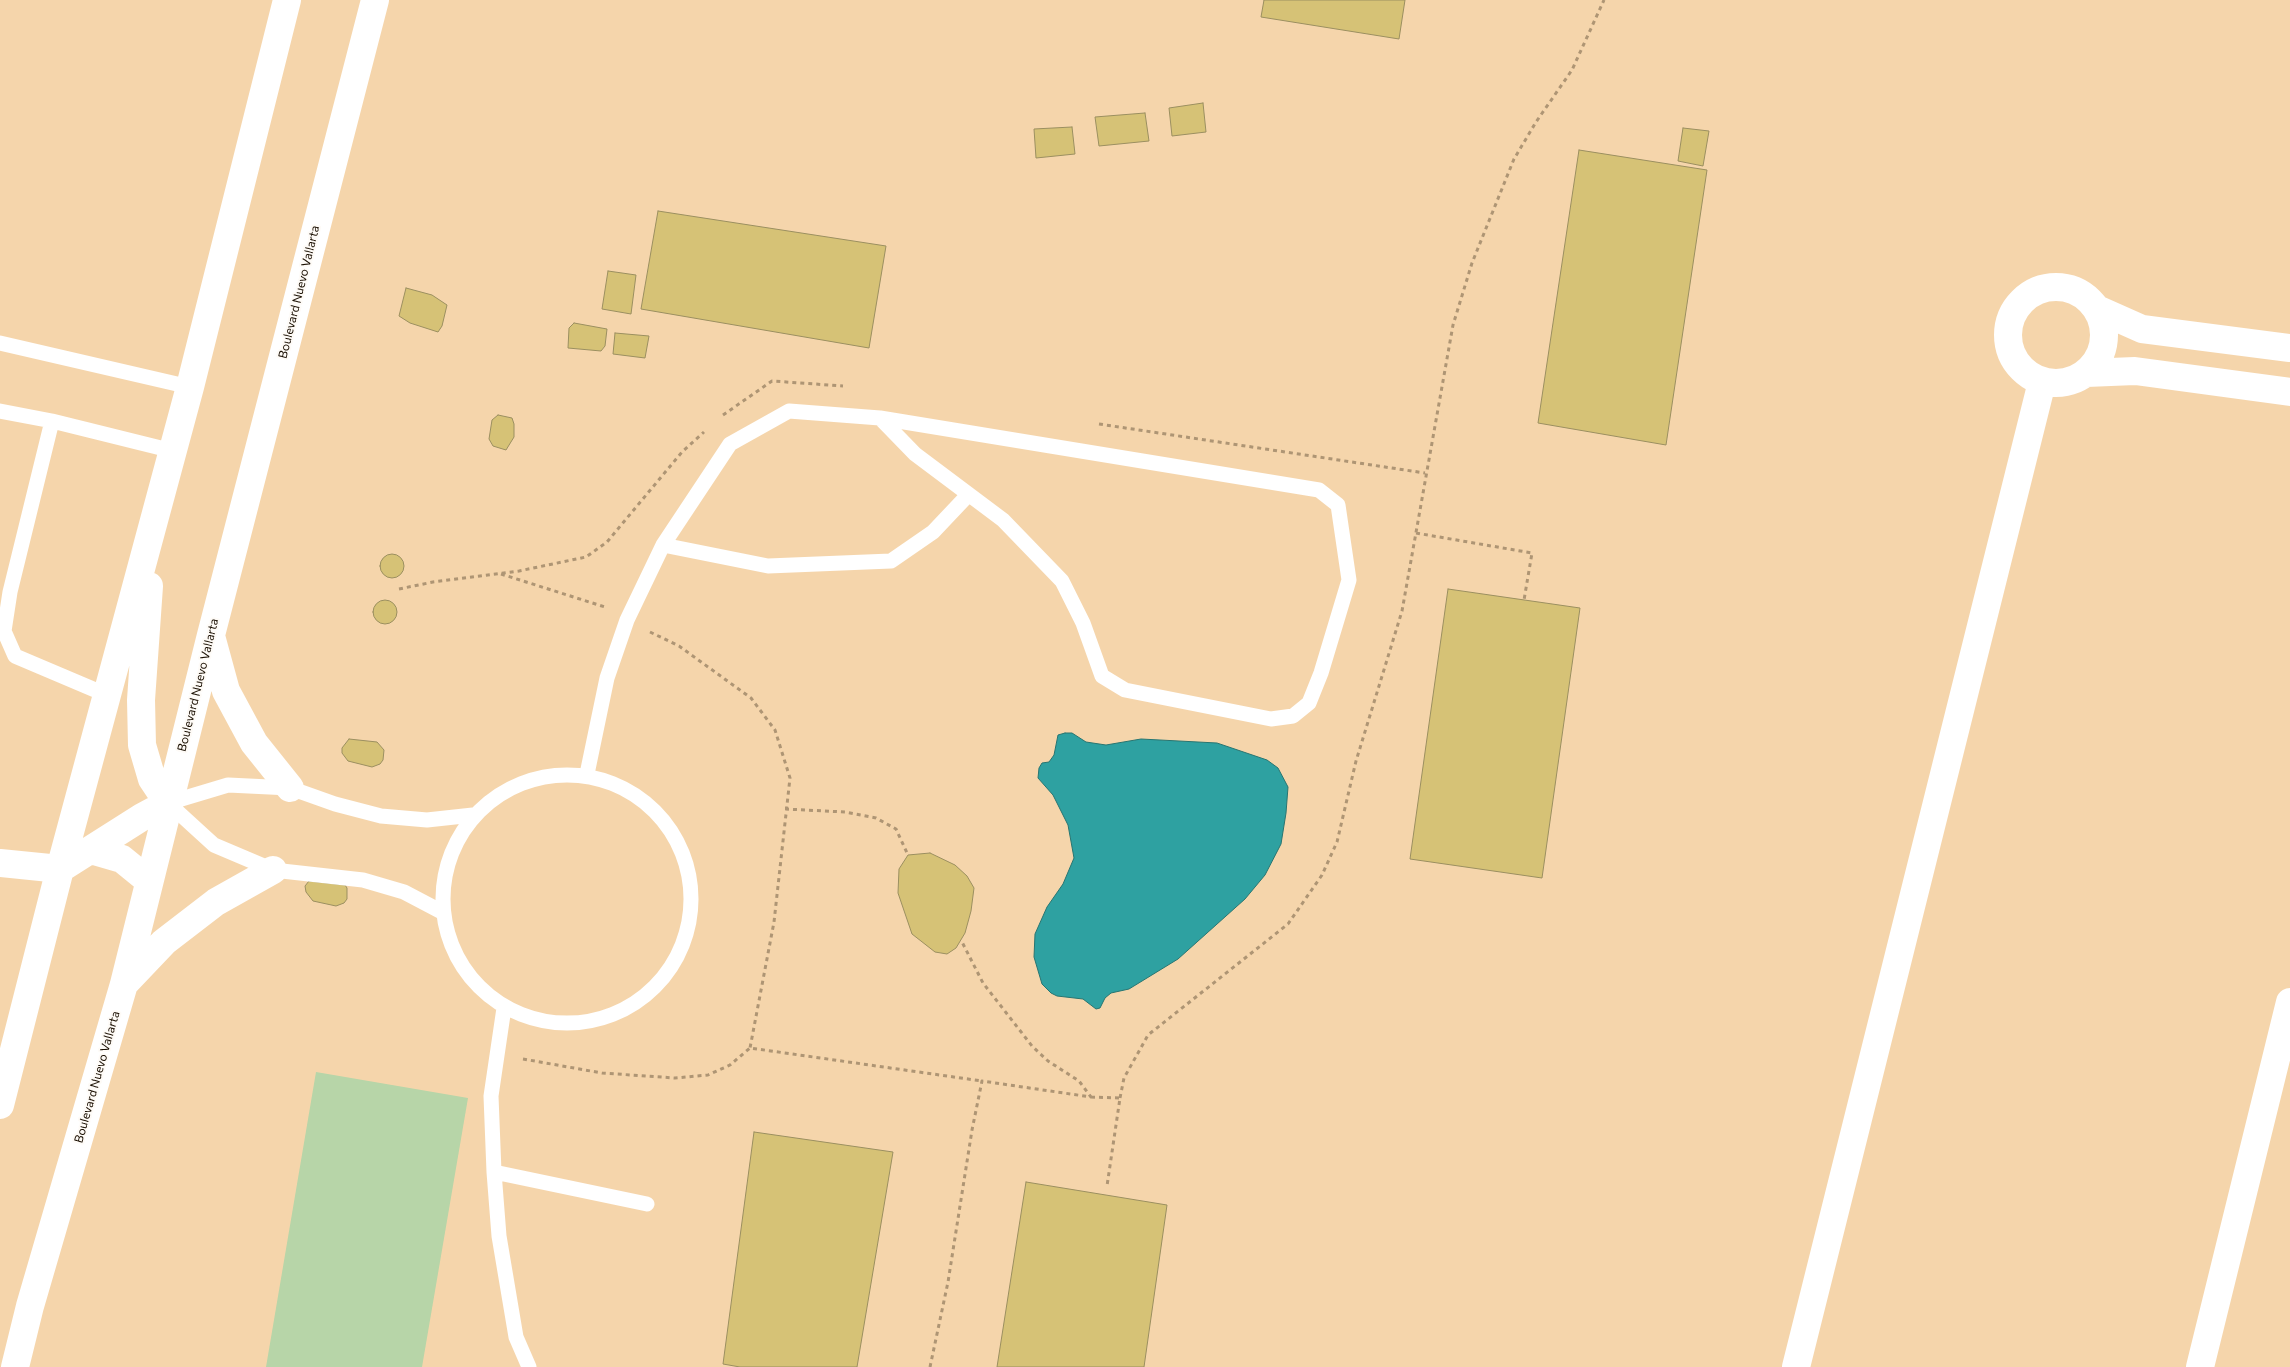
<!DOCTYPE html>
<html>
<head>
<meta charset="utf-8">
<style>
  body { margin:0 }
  canvas { display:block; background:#f5d5ab }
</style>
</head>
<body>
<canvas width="2290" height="1367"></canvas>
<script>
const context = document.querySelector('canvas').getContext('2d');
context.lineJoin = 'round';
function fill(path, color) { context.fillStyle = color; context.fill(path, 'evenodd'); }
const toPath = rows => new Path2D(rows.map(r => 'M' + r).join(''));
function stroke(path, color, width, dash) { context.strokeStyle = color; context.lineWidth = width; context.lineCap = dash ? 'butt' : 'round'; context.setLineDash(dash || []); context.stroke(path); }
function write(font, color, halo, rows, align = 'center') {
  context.font = font + ' Commissioner,sans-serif'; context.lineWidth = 4; context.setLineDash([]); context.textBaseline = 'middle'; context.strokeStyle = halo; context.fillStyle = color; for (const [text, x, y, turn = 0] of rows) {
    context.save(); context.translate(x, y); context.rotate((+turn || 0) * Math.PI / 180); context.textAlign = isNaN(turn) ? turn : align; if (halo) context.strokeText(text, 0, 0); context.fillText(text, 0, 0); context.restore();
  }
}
const green = toPath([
  [316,1072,468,1098,422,1367,266,1367]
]);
const water = toPath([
  [1065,733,1072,733,1086,742,1106,745,1141,739,1217,743,1267,760,1278,768,1288,787,1286,813,1281,844,1265,875,1245,899,1178,959,1129,989,1111,993,1105,998,1100,1008,1096,1009,1083,999,1057,996,1051,993,1042,984,1034,957,1035,934,1047,907,1063,884,1074,858,1068,825,1053,795,1038,778,1039,768,1042,763,1049,762,1054,755,1058,735,1065,733]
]);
const building = toPath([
  [1264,0,1405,0,1399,39,1261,17,1264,0],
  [1203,103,1206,132,1172,136,1169,108,1203,103],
  [1145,113,1149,141,1099,146,1095,117,1145,113],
  [1072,127,1075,154,1036,158,1034,129,1072,127],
  [1683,128,1709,131,1703,166,1678,161,1683,128],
  [1579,150,1707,170,1666,445,1538,423,1579,150],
  [658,211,886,246,869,348,641,309,658,211],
  [608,271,636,275,631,314,602,309,608,271],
  [406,288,432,295,447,305,442,326,438,332,410,323,399,316,406,288],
  [574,323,607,329,605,346,601,351,568,348,569,328,574,323],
  [615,333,649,336,645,358,613,354,615,333],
  [498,415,512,418,514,424,514,437,506,450,493,446,489,439,492,420,498,415],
  '380 566a12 12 0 1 1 24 0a12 12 0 1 1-24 0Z',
  [1448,589,1580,608,1542,878,1410,859,1448,589],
  '373 612a12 12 0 1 1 24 0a12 12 0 1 1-24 0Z',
  [349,739,377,742,384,750,383,760,380,764,372,767,348,761,342,753,342,748,349,739],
  [930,853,955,865,967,876,974,888,971,911,965,933,956,948,947,954,935,952,912,934,898,893,899,869,908,855,930,853],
  [309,881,345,885,347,888,347,899,344,903,336,906,313,901,306,892,305,886,309,881],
  [754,1132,893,1152,857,1367,740,1367,723,1364,754,1132],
  [1026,1182,1167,1205,1144,1367,997,1367,1026,1182]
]);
const path = toPath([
  [723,415,772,381,843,386],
  [1099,424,1425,473],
  [1416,533,1532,553,1524,600],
  [501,574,605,607],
  [399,589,433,582,519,571,586,557,607,542,682,452,704,432],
  [650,632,679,646,751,698,775,730,790,778,774,922,750,1048],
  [785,809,845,812,876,818,896,829,908,855],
  [523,1059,602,1073,675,1078,708,1075,730,1065,750,1048,982,1081],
  [1091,1097,1120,1098,1107,1186],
  [1120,1098,1124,1078,1148,1035,1288,924,1322,875,1337,842,1356,761,1402,611,1453,325,1472,263,1514,159,1536,122,1572,70,1604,0],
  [930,1367,948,1282,972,1130,982,1081,1091,1097,1079,1081,1048,1061,1032,1046,983,983,961,940]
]);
const service = toPath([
  [0,343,190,387],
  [0,411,52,421],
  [663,545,768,566,891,561,933,532,968,495],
  [107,695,15,656,4,631,10,592,52,421,173,451],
  [587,774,607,678,627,620,663,545,730,444,789,411,880,418,1319,490,1338,505,1349,580,1321,673,1309,703,1293,716,1271,719,1125,690,1102,676,1083,623,1062,581,1003,520,915,454,880,418],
  '443 899a124 124 0 1 1 248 0a124 124 0 1 1-248 0Z',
  [168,803,228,785,290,788,335,804,381,816,427,820,473,815],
  [168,803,214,845,273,870,363,880,404,892,442,912],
  [504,1008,491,1096,494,1172,499,1236,516,1337,529,1367],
  [494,1172,647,1204]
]);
const minor = toPath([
  '2008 335a48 48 0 1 1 96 0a48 48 0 1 1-96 0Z',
  [2097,309,2142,329,2290,348],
  [2086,373,2135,371,2290,392],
  [0,863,60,869],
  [1796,1367,2042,382],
  [2200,1367,2290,1002]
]);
const secondary = toPath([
  [211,636,226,691,254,743,290,788],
  [91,850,122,859,149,881],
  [60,869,142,817,168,803,152,779,142,745,141,700,149,586],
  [125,983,164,942,216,902,273,870],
  [0,1105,60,869,190,387,287,0],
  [15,1367,30,1306,124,984,211,635,375,0]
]);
const streetNames = [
  ["Boulevard Nuevo Vallarta",299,292,-76],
  ["Boulevard Nuevo Vallarta",198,685,-76],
  ["Boulevard Nuevo Vallarta",97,1077,-74]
];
fill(green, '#b7d5a8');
fill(water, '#2ea1a1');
stroke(water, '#287571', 1);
fill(building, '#d6c276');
stroke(building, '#9b8f60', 1);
stroke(path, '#ae9574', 3, [4, 4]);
stroke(service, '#fff', 15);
stroke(minor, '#fff', 28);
stroke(secondary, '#fff', 28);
write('12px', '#1a0f02', '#fefbf7', streetNames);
</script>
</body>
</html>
